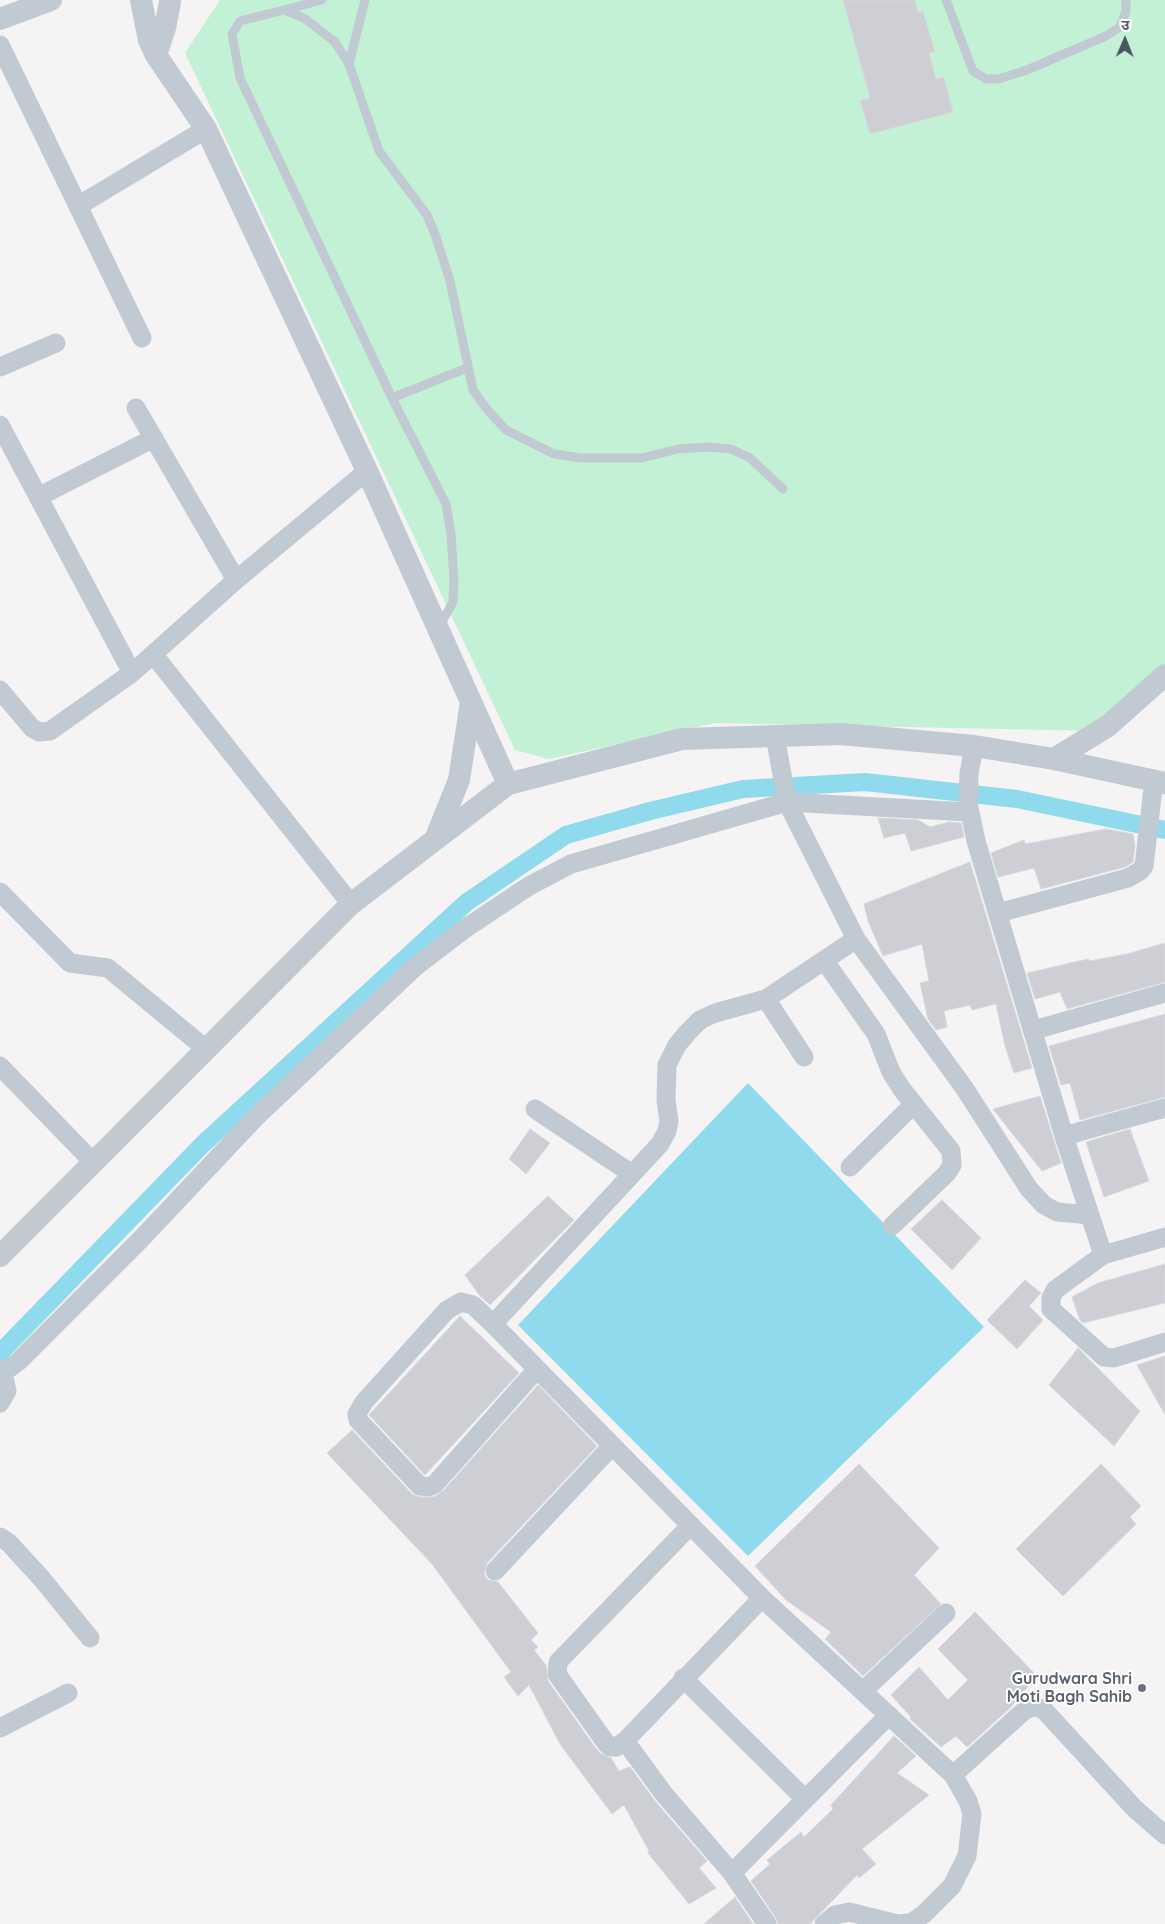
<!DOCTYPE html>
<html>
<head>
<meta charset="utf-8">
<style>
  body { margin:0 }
  #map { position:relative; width:1165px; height:1924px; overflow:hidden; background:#f5f3f3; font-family:Quicksand,"Noto Sans Devanagari",sans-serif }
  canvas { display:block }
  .north { position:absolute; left:1100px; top:15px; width:50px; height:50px; -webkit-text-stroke:4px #fff; paint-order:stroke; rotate:1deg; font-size:14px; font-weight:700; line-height:20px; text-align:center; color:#4a5661 }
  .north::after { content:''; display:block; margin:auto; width:18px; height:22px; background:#4a5661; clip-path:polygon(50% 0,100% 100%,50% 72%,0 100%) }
</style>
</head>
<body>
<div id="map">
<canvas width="1165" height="1924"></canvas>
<div class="north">उ</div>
</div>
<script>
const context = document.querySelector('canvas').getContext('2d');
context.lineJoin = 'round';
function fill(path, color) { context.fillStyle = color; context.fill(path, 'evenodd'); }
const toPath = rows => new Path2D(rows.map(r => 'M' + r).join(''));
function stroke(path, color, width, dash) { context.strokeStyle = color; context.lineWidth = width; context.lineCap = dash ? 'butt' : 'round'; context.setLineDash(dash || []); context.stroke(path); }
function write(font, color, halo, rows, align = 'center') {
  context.font = font + ' Quicksand,sans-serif'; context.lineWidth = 4; context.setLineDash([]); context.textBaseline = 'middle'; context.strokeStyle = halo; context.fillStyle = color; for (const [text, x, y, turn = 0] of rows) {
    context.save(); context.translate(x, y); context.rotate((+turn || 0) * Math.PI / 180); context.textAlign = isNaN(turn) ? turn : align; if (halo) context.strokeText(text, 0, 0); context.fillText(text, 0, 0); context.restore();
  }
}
const green = toPath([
  [220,0,1165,0,1165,667,1099,731,715,723,549,759,515,750,185,53]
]);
const water = toPath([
  [748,1083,984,1327,748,1556,518,1325]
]);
const canal = toPath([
  [0,1353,203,1144,467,902,566,835,650,811,743,789,865,782,1017,799,1165,830]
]);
const building = toPath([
  [843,0,915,0,918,12,923,11,935,52,929,53,936,79,944,77,953,112,870,134,860,100,870,98,843,0],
  [878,818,918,820,930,827,949,822,961,823,964,837,911,851,905,833,884,838,878,818],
  [1106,829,1133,834,1135,845,1133,862,1125,867,1041,889,1034,868,998,877,991,853,1024,840,1025,844,1106,829],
  [970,862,1032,1068,1014,1073,1005,1046,996,1004,972,1010,970,1005,944,1011,947,1027,936,1030,928,1019,920,983,929,981,922,944,883,956,868,921,864,904,970,862],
  [1165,943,1165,982,1067,1009,1060,992,1035,999,1027,973,1088,959,1089,961,1127,954,1165,943],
  [1165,1014,1165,1097,1080,1120,1070,1083,1061,1085,1049,1046,1165,1014],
  [1040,1096,1061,1163,1042,1171,993,1109,1040,1096],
  [530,1129,550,1143,526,1174,509,1159,530,1129],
  [1130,1129,1149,1181,1104,1197,1086,1142,1130,1129],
  [548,1196,574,1220,490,1305,480,1296,465,1275,548,1196],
  [942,1200,981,1238,952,1270,911,1229,942,1200],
  [1165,1264,1165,1303,1083,1323,1080,1320,1072,1297,1098,1283,1165,1264],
  [1025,1280,1041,1293,1029,1306,1043,1320,1017,1349,987,1320,1025,1280],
  [460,1316,519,1373,425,1475,369,1415,460,1316],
  [1078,1348,1140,1411,1114,1446,1049,1385,1078,1348],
  [1165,1356,1165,1415,1137,1365,1165,1356],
  [538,1385,597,1446,487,1563,484,1574,488,1580,498,1582,538,1633,531,1640,538,1647,534,1650,546,1665,548,1681,597,1750,603,1755,611,1758,619,1771,630,1767,655,1801,707,1861,699,1868,716,1888,689,1904,648,1853,649,1851,624,1805,612,1814,560,1744,529,1685,518,1696,504,1677,511,1672,432,1564,327,1453,352,1430,412,1494,419,1497,434,1497,443,1491,538,1385],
  [859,1464,939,1548,914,1575,941,1604,863,1676,825,1639,831,1632,786,1600,755,1566,859,1464],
  [1101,1464,1141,1506,1130,1517,1136,1524,1063,1596,1016,1549,1101,1464],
  [975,1612,1037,1676,1011,1707,967,1747,956,1736,941,1747,910,1719,911,1717,891,1695,919,1667,948,1700,968,1680,938,1649,975,1612],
  [894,1736,916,1756,897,1773,929,1795,862,1849,876,1864,859,1878,857,1875,810,1924,778,1924,776,1918,751,1881,770,1864,767,1860,801,1832,804,1837,833,1809,831,1805,894,1736],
  [735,1897,753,1924,704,1924,735,1897]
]);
const service = toPath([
  [365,0,349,64,379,151,427,215,436,237,450,281,473,390,486,408,506,430,554,454,581,458,642,458,678,449,708,447,731,449,750,458,783,489],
  [946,0,973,71,986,79,998,79,1027,70,1106,36,1120,27,1126,11,1126,0],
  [284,10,322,0],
  [349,64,335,42,304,18,284,10,240,21,232,34,240,78,392,398],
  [439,627,453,602,454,581,451,534,446,504,392,398,467,368]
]);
const minor = toPath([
  [0,45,142,338],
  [78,206,206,129],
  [0,367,56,343],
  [136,408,236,580],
  [0,425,132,673,50,731,39,732,32,728,0,690],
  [38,497,154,438],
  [153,654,351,904],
  [132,673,236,580,367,471],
  [775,736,787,802,856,939,965,1089,1029,1189,1044,1205,1057,1212,1090,1215],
  [974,746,969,774,968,803,976,841,1064,1136,1103,1255],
  [0,892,70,963,108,968,206,1049],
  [998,913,1128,878,1140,871,1144,866,1154,780],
  [824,960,876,1034,891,1072,901,1088,951,1151,952,1165,947,1173,892,1226],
  [766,999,804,1057],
  [1034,1030,1165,993],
  [0,1066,94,1163],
  [535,1109,632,1174],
  [1064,1136,1165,1108],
  [850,1167,914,1104],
  [1165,1237,1103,1255,1055,1290,1051,1298,1051,1309,1104,1357,1114,1358,1165,1342],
  [493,1324,660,1144,667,1131,669,1121,666,1100,667,1065,677,1045,688,1032,700,1020,715,1013,766,999,856,939],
  [537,1369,435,1484,429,1487,420,1486,358,1420,357,1414,364,1402,447,1310,461,1302,473,1305,493,1324,762,1598,953,1775,968,1801,972,1814,967,1856,952,1886,924,1914,911,1923,898,1924,849,1912,835,1915,824,1924],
  [0,1371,3,1373,19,1361,141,1239,257,1116,415,967,466,928,529,886,571,864,787,802,968,812],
  [0,1403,7,1391,3,1373],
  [691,1525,558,1662,557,1674,606,1743,610,1747,616,1747,625,1741,762,1598],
  [0,1537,9,1543,42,1579,90,1638],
  [495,1571,612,1446],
  [683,1678,804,1798],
  [864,1690,946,1613],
  [0,1728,68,1693],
  [625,1741,664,1794,732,1873,767,1924],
  [953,1775,1025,1710,1034,1707,1043,1709,1135,1809,1165,1835],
  [732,1873,889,1715]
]);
const tertiary = toPath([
  [0,19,51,0],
  [156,55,165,28,170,2],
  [1054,759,1165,783],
  [508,784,682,739,841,734,974,746,1054,759,1108,726,1165,675],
  [436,837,459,780,471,702],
  [0,1256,351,904,508,784,367,471,206,129,156,55,149,40,141,0]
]);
const markers = [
  [1142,1688,5,"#6b7280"]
];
const worshipNames = [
  ["Gurudwara Shri",1132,1679],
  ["Moti Bagh Sahib",1132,1697]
];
fill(green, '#c3f1d5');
fill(water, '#90daee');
stroke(canal, '#90daee', 18);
fill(building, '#cdcfd5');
stroke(building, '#d7d9de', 1);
stroke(service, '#c1cad2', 9);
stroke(minor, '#c1cad2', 19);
stroke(tertiary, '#c1cad2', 22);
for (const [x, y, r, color] of markers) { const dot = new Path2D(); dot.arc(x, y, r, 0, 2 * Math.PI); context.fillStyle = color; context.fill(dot); stroke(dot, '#fff', 2); }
write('bold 16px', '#5b616d', '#fff', worshipNames, 'right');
</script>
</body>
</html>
